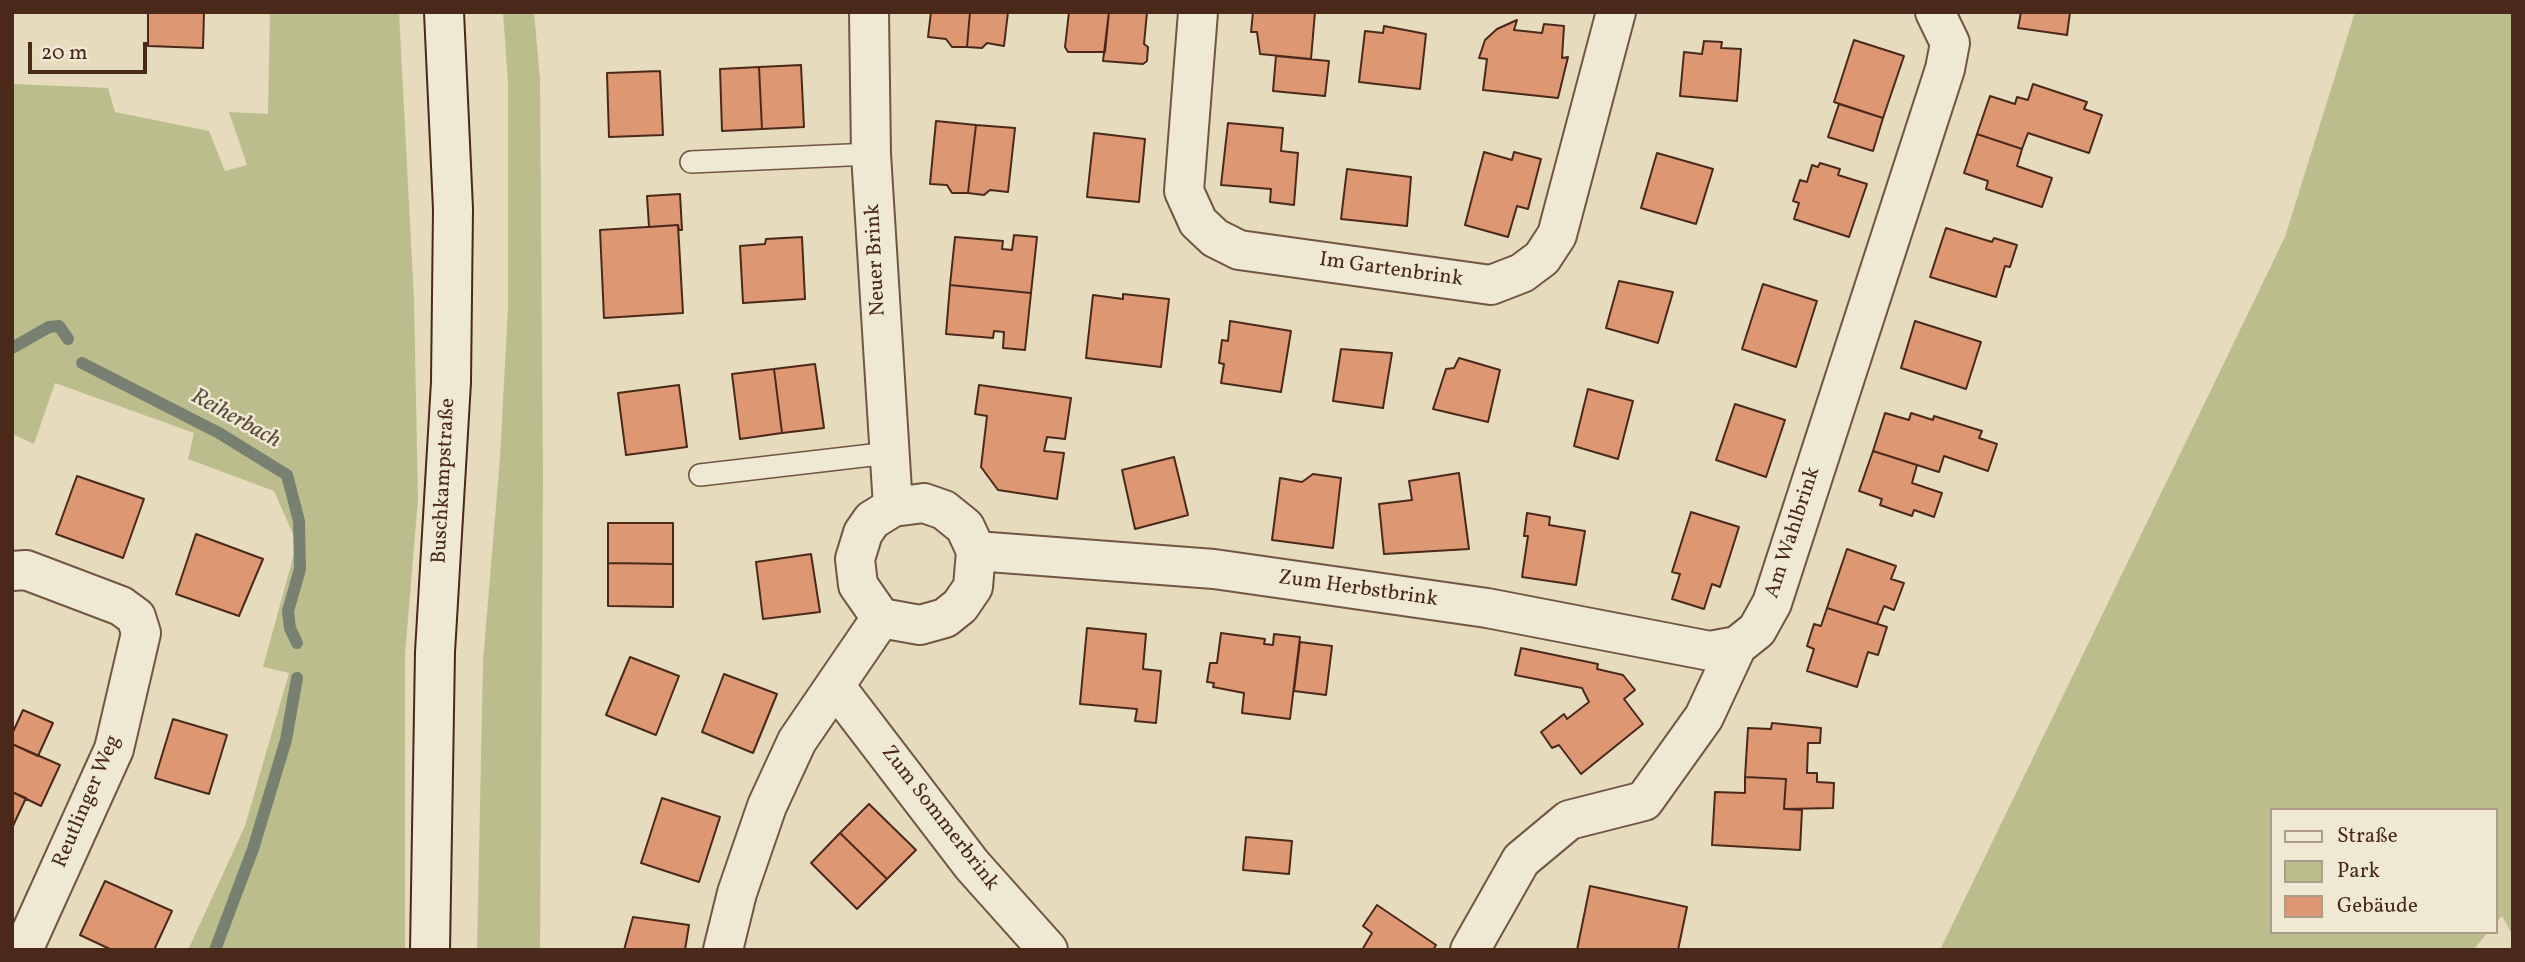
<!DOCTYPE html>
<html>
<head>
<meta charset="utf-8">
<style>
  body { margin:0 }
  #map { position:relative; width:2525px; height:962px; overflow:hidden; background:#e6dbbc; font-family:Vollkorn,serif }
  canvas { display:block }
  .frame { position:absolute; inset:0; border:14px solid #4a291b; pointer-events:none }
  .legend { position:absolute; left:2270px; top:808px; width:228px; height:126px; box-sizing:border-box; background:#efe8d3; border:2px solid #ad9c89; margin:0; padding:9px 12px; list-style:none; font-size:21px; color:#4a291b }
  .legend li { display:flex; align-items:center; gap:14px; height:35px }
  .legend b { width:35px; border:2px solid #ad9c89 }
  .scale { position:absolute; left:28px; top:42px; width:119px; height:32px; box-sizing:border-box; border:4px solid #4a291b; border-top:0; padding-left:9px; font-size:21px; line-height:24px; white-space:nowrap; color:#4a291b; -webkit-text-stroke:5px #efe8d3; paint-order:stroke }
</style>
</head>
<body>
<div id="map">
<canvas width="2525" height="962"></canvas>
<div class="frame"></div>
<ul class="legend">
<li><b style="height:9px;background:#efe8d3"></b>Straße</li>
<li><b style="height:19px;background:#bbbe8c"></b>Park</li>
<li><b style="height:19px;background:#dd9772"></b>Gebäude</li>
</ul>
<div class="scale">20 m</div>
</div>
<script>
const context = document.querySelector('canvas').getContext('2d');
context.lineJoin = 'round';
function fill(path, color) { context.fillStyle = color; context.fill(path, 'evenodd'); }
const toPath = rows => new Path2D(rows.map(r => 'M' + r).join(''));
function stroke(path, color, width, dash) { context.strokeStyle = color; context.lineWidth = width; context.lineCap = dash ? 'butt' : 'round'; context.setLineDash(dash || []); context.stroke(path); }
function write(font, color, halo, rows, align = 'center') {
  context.font = font + ' Vollkorn,serif'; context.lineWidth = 5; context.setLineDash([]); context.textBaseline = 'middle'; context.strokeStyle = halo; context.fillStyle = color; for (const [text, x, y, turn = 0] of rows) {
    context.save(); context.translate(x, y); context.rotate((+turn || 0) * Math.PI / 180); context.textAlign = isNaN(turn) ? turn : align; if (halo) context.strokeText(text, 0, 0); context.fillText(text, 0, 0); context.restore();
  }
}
const green = toPath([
  [270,12,399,12,414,300,418,499,405,655,405,950,188,950,245,826,289,673,263,667,297,543,274,491,188,459,194,433,55,383,34,444,12,434,14,84,108,88,115,112,209,131,225,171,247,165,229,112,268,114],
  [503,12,534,12,540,80,543,477,540,950,477,950,483,661,500,458,508,307,508,83],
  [2355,12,2513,12,2513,936,2502,916,2495,923,2495,810,2271,810,2271,932,2488,932,2473,950,1940,950,2285,237]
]);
const stream = toPath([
  [12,348,49,327,59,326,68,339],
  [82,363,219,433,287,475,299,521,300,569,288,611,290,628,297,643],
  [215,950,253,849,286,740,297,678]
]);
const building = toPath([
  [148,12,204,12,203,48,148,46,148,12],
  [931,12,970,12,967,47,952,47,946,39,928,37,931,12],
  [970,12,1008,12,1004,46,987,43,982,48,967,47,970,12],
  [1069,12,1109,12,1105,52,1068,52,1065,47,1069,12],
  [1109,12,1147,12,1144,44,1148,47,1147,61,1143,64,1103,61,1109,12],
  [1253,12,1315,12,1311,59,1260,54,1257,32,1251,32,1253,12],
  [2021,12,2070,12,2067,35,2018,28,2021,12],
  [1517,20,1514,30,1542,33,1544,24,1564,26,1562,58,1568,57,1558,98,1483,90,1487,59,1479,58,1485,40,1497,29,1517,20],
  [1384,26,1426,34,1420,89,1359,82,1365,31,1383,33,1384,26],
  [1854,40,1904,56,1883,118,1834,102,1854,40],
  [1704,41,1722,42,1721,48,1741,49,1737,101,1680,96,1684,52,1702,54,1704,41],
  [1276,56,1329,61,1325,96,1273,91,1276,56],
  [801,65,804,127,762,129,759,67,801,65],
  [759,67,762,129,722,131,720,69,759,67],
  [660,71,663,135,609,137,607,73,660,71],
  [2033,84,2087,102,2084,109,2102,115,2089,153,2028,133,2022,149,1977,134,1990,96,2015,104,2017,97,2028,100,2033,84],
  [1839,104,1883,118,1873,151,1828,137,1839,104],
  [936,121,976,125,968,193,952,193,947,185,930,184,936,121],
  [1228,123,1283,128,1281,151,1298,153,1294,205,1270,202,1271,189,1221,185,1228,123],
  [976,125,1015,128,1008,192,990,190,984,195,968,193,976,125],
  [1094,133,1145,139,1139,202,1087,197,1094,133],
  [1977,134,2022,149,2017,166,2052,178,2042,207,1986,189,1988,181,1964,173,1977,134],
  [1484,152,1512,160,1514,152,1541,159,1528,209,1517,206,1508,237,1465,225,1484,152],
  [1657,153,1713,169,1696,224,1641,208,1657,153],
  [1820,163,1840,169,1838,175,1867,184,1849,237,1794,219,1799,203,1793,201,1800,180,1807,182,1812,165,1818,167,1820,163],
  [1347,169,1411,177,1407,226,1341,219,1347,169],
  [680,194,682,230,679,230,678,225,649,227,647,196,680,194],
  [678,225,683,313,604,318,600,230,678,225],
  [1946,228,1992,242,1994,238,2017,245,2010,267,2005,266,1996,297,1930,277,1946,228],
  [1014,235,1037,237,1031,293,950,285,955,237,1003,241,1002,249,1012,250,1014,235],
  [802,237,805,299,743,303,740,246,765,244,766,239,802,237],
  [1619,281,1673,292,1658,343,1606,328,1619,281],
  [1763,284,1817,301,1796,367,1742,349,1763,284],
  [950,285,1031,293,1025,350,1003,348,1004,332,994,331,993,338,946,334,950,285],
  [1123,294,1169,299,1161,367,1086,358,1093,295,1123,299,1123,294],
  [1230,321,1291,331,1281,392,1221,383,1224,364,1219,363,1222,340,1228,341,1230,321],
  [1915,321,1981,342,1966,389,1901,368,1915,321],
  [1341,349,1392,353,1383,408,1333,401,1341,349],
  [1459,358,1500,370,1488,422,1433,409,1446,369,1454,368,1459,358],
  [815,364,824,428,782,433,774,369,815,364],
  [774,369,782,433,740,439,732,374,774,369],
  [679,385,687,447,626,455,618,393,679,385],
  [979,385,1071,398,1065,439,1047,437,1044,451,1064,453,1057,499,998,490,981,467,987,416,975,414,979,385],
  [1588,389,1633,401,1618,459,1574,446,1588,389],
  [1735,404,1785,420,1766,477,1716,460,1735,404],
  [1885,413,1909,420,1911,413,1933,420,1934,416,1982,431,1979,438,1997,444,1988,471,1944,456,1939,472,1873,451,1885,413],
  [1873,451,1917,465,1912,483,1942,493,1934,517,1914,510,1912,516,1880,505,1882,499,1859,491,1873,451],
  [1174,457,1188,515,1135,529,1122,470,1174,457],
  [1459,473,1469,549,1384,554,1379,504,1412,500,1409,481,1459,473],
  [1313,474,1341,478,1333,548,1272,540,1280,478,1302,482,1313,474],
  [77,476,144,499,123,558,56,534,77,476],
  [1691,512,1739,527,1720,587,1712,584,1704,609,1672,599,1680,574,1672,572,1691,512],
  [1527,513,1550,517,1549,525,1585,531,1576,585,1522,577,1528,536,1524,536,1527,513],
  [608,523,673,523,673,564,608,563,608,523],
  [196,534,263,559,239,616,176,594,196,534],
  [1847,549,1896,566,1891,579,1904,583,1894,610,1884,606,1877,624,1827,608,1847,549],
  [811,554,820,612,763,619,756,562,811,554],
  [608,563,673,564,673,607,608,606,608,563],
  [1827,608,1887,627,1878,655,1868,652,1857,687,1807,671,1814,649,1807,646,1814,624,1821,626,1827,608],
  [1087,628,1146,634,1143,669,1161,671,1156,723,1135,721,1137,709,1080,704,1087,628],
  [1221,633,1265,639,1264,644,1273,645,1274,634,1300,637,1290,719,1242,713,1244,693,1213,687,1214,683,1207,682,1210,663,1217,663,1221,633],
  [1300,642,1332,646,1326,695,1294,691,1300,642],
  [1521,648,1598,664,1597,669,1623,675,1635,690,1624,699,1643,724,1581,774,1559,745,1552,748,1541,732,1564,714,1567,719,1589,702,1582,688,1515,675,1521,648],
  [630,657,679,676,656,735,606,715,630,657],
  [724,674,777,694,753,753,702,732,724,674],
  [23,710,53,723,38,756,12,744,12,734,23,710],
  [173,719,227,735,209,794,155,778,173,719],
  [1772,723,1821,728,1820,743,1808,743,1807,773,1817,773,1817,782,1834,783,1833,808,1784,809,1786,779,1745,777,1748,728,1771,729,1772,723],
  [12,744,60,765,41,806,12,792,12,744],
  [1745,777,1786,779,1784,809,1802,810,1800,850,1712,845,1715,792,1745,793,1745,777],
  [12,792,26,798,12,828,12,792],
  [662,798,720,817,699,882,641,863,662,798],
  [869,804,916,850,887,879,840,833,869,804],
  [840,833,887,879,857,909,811,863,840,833],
  [1246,837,1292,841,1289,874,1243,870,1246,837],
  [105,881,172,911,154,950,112,950,80,935,105,881],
  [1590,886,1687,907,1678,950,1577,950,1590,886],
  [1377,905,1436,945,1433,950,1362,950,1372,933,1363,926,1377,905],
  [633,917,689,925,685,950,624,950,633,917]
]);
const service = toPath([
  [691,162,871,154],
  [700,475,889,453]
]);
const minor = toPath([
  [869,12,871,154,893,507],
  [1198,12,1184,191,1198,222,1215,238,1239,250,1491,285,1522,273,1542,258,1557,235,1616,12],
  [924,503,944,510,965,527,976,551,973,587,960,606,945,618,920,625,881,618,858,585,855,559,863,533,872,520,893,507,924,503],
  [976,551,1214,569,1487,608,1710,651,1737,646],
  [12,571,26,570,121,606,136,617,141,633,114,749,23,950],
  [835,686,972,865,1048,950],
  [723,950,737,893,767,806,797,741,881,618],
  [1470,950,1521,860,1569,820,1644,801,1704,717,1737,646,1757,630,1772,603,1945,69,1950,43,1935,12]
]);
const secondary = toPath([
  [430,950,435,652,451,382,453,209,444,12]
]);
const streetNames = [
  ["Neuer Brink",877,260,-93],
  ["Im Gartenbrink",1391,271,8],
  ["Buschkampstraße",445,481,-87],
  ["Am Wahlbrink",1794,533,-72],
  ["Zum Herbstbrink",1358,590,8],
  ["Reutlinger Weg",88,802,-67],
  ["Zum Sommerbrink",939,819,52]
];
const waterNames = [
  ["Reiherbach",235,420,29]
];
fill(green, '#bbbe8c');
stroke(stream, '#788171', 12);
fill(building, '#dd9772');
stroke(building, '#4a291b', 2);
stroke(service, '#715643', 24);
stroke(minor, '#715643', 42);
stroke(secondary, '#4a291b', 42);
stroke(service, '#efe8d3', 21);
stroke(minor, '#efe8d3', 38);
stroke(secondary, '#efe8d3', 38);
write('21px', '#4a291b', '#efe8d3', streetNames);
write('italic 23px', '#5d4e3f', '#efe8d3', waterNames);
</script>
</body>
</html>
